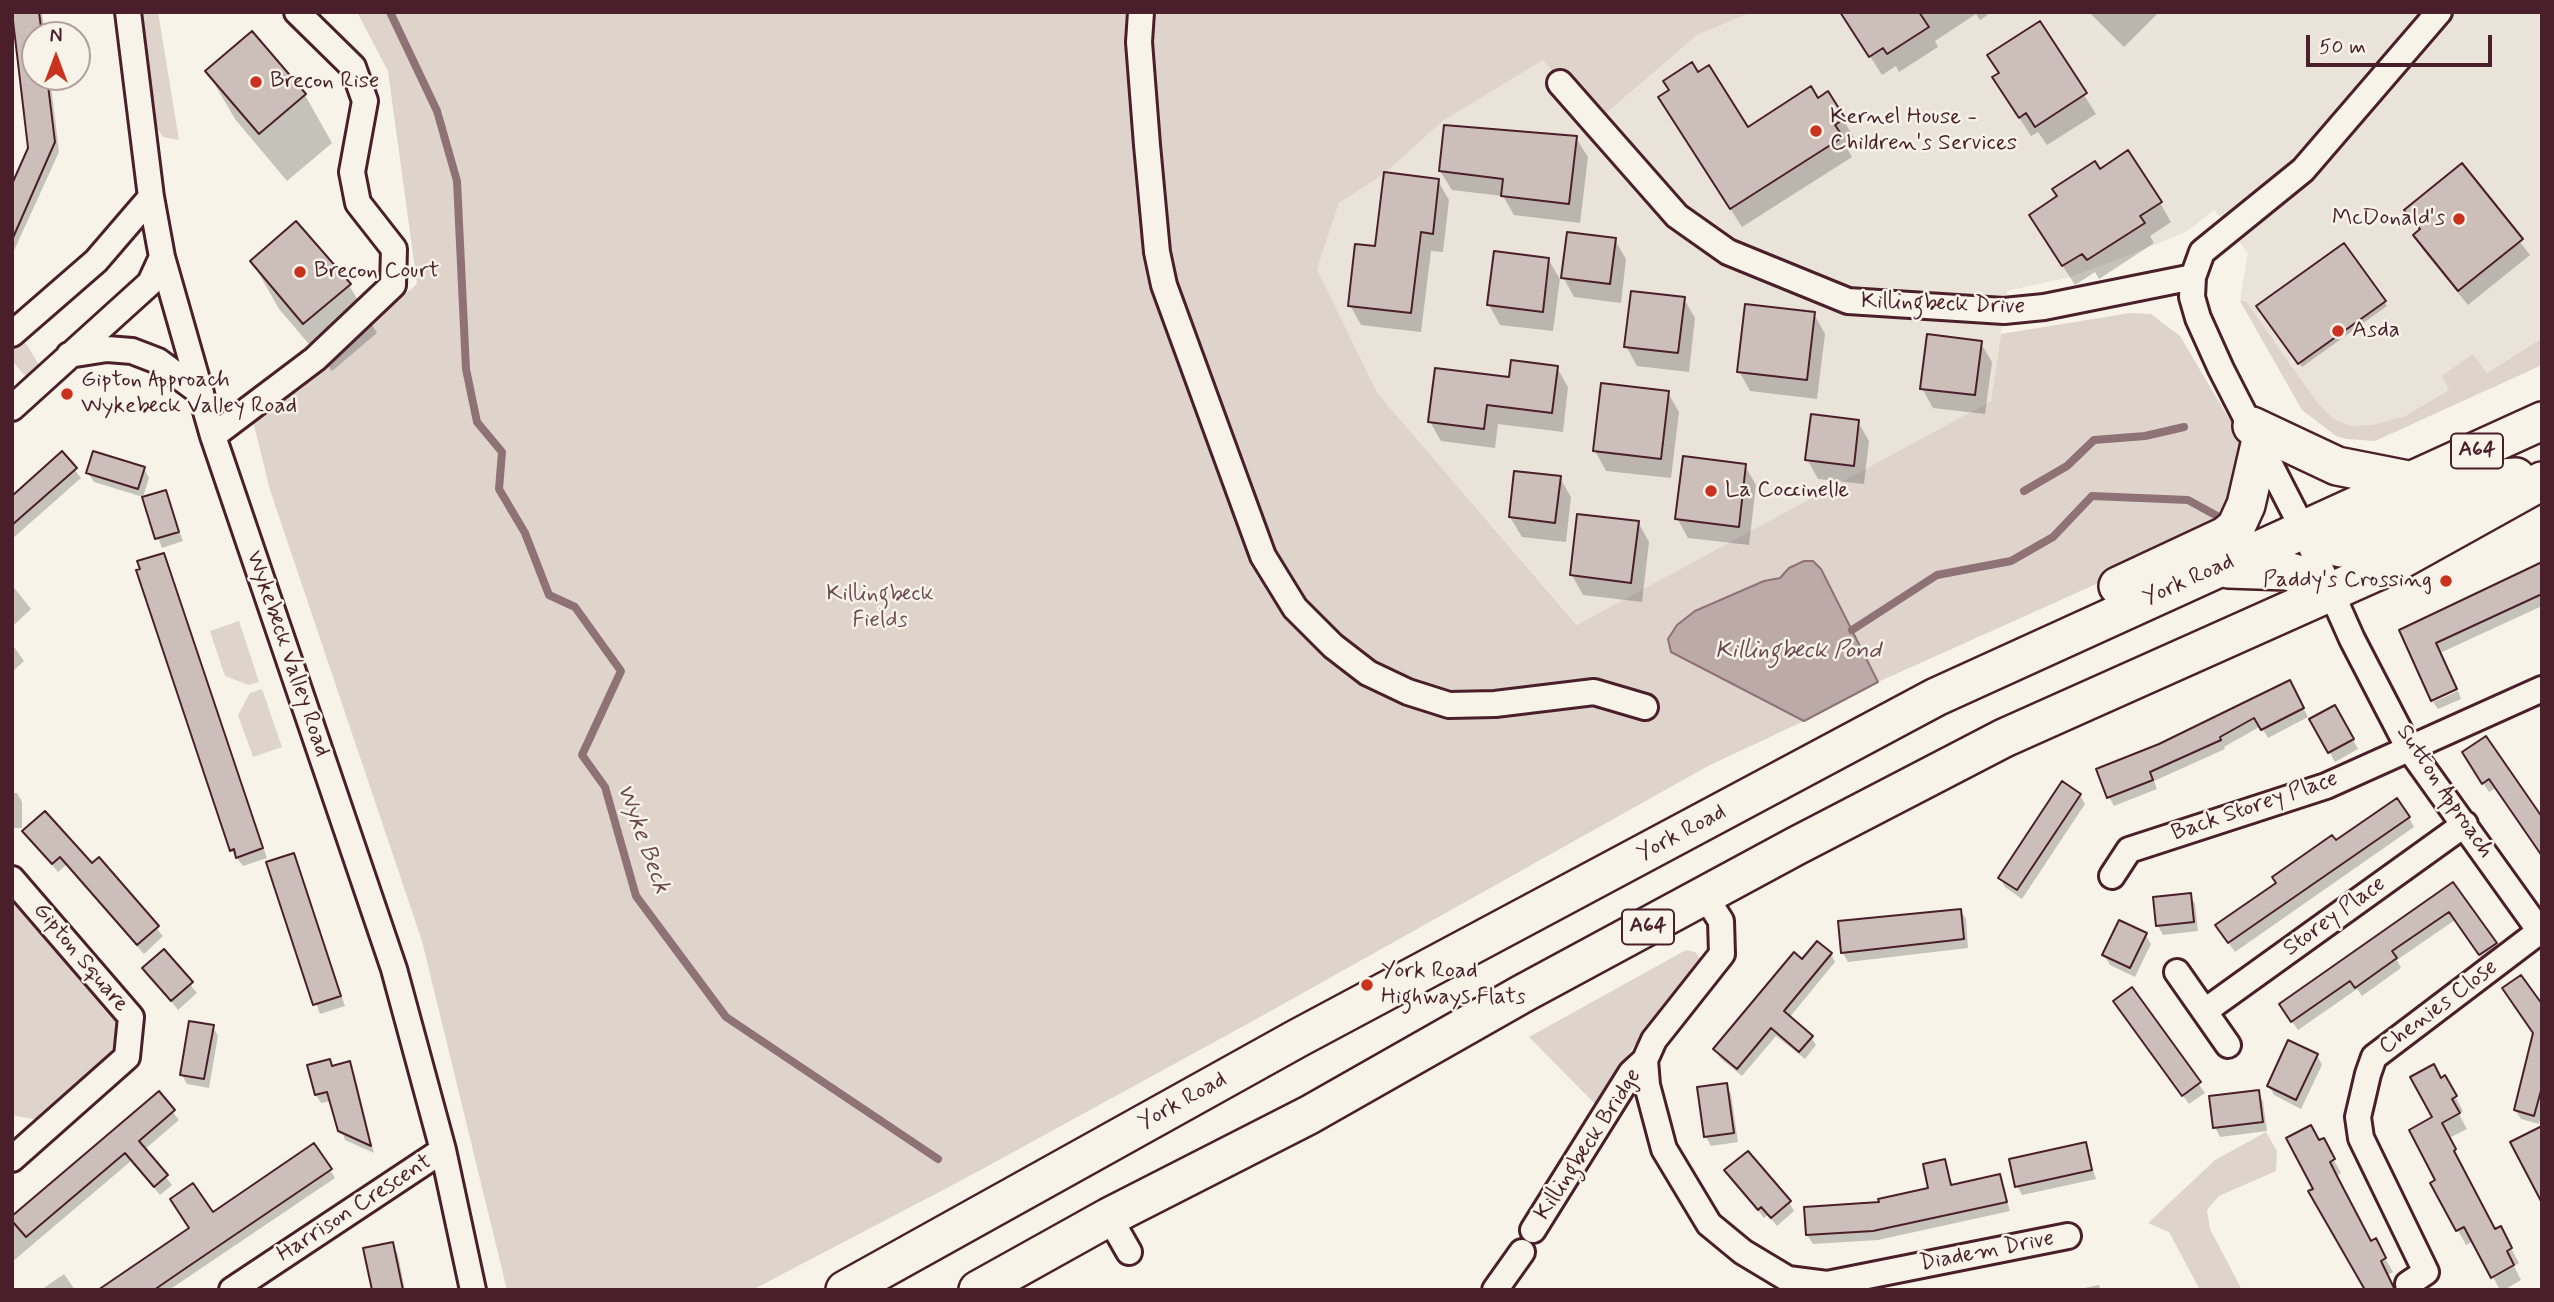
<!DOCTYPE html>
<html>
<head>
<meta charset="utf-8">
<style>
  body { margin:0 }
  #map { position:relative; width:2554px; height:1302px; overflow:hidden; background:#f7f3e8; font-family:Mynerve,sans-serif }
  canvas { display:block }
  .frame { position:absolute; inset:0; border:14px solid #4a1f2b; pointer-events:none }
  .north { position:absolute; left:21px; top:21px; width:70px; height:70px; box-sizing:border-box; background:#f7f3e8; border:2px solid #b29e9c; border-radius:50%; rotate:0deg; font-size:19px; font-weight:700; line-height:28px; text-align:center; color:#4a1f2b }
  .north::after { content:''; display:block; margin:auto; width:24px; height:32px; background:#c8321e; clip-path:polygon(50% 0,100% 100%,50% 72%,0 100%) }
  .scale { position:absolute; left:2306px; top:35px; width:186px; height:32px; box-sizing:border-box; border:4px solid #4a1f2b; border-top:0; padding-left:9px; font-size:21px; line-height:24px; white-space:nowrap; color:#4a1f2b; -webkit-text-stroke:5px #f7f3e8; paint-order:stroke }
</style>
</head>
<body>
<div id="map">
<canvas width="2554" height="1302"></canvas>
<div class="frame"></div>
<div class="north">N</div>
<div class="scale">50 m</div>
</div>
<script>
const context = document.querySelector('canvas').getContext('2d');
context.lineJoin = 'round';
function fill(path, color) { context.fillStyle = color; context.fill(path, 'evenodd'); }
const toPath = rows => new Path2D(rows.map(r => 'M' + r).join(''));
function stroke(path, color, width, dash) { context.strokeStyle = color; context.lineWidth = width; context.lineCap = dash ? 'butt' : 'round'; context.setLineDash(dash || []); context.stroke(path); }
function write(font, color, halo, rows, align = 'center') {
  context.font = font + ' Mynerve,sans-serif'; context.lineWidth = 5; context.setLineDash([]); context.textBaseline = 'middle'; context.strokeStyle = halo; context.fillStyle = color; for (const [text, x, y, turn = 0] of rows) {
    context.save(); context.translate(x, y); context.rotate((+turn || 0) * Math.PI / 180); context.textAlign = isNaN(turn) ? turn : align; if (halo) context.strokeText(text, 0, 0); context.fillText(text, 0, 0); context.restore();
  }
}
const built = toPath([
  [1753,12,2542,12,2542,338,2487,373,2473,354,2449,390,2405,416,2372,425,2351,426,2334,419,2317,402,2246,301,2240,301,2248,253,2214,210,2186,232,2114,261,2070,277,2007,291,1991,401,1578,625,1378,394,1317,271,1339,203,1384,174,1443,121,1544,59,1595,123,1697,35]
]);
const green = toPath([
  [138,12,158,12,179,140,163,137,154,124],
  [357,12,1753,12,1697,35,1595,123,1543,60,1443,121,1384,174,1339,203,1317,270,1378,394,1577,625,1991,401,2001,334,2130,313,2151,314,2180,336,2247,449,2233,503,2192,541,1878,682,1804,721,1708,766,1260,1017,964,1179,752,1290,507,1290,422,941,270,490,253,421,417,284,388,71],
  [2240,301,2246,301,2317,402,2334,419,2351,426,2372,425,2405,416,2449,390,2442,376,2473,354,2487,373,2542,338,2542,365,2375,441,2347,439,2336,436,2302,410],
  [23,339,41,368,28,379,12,361,12,349],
  [239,621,259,682,249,685,225,676,210,631],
  [262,689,282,747,253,757,238,715,250,693],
  [12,895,131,1017,127,1057,53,1123,12,1115],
  [1686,950,1695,952,1700,958,1698,970,1651,1021,1595,1104,1529,1037],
  [2266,1132,2277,1151,2276,1171,2219,1196,2207,1210,2210,1229,2242,1290,2200,1290,2169,1232,2148,1223,2215,1160]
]);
const water = toPath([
  [1804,561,1813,561,1821,569,1878,682,1804,721,1671,652,1668,639,1677,625,1695,611,1764,581,1780,578,1789,568,1804,561]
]);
const shadow = toPath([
  [13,12,42,12,45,35,35,35,35,77,50,77,59,152,12,255,12,188,29,148],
  [1842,12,1992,12,1980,20,1976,14,1935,41,1938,47,1899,72,1896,66,1882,75],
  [2089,12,2159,12,2124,47],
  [2039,24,2096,114,2047,145,2038,132,2031,136,2006,97,2000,74],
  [252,33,305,95,332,143,287,181,235,119,207,71],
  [1827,94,1855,139,1845,145,1852,157,1742,227,1672,117,1748,129],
  [1576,138,1588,157,1580,223,1514,215,1503,196,1452,190,1440,171],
  [2461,166,2530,255,2468,305,2423,250,2415,235,2420,231,2406,210],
  [2099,171,2160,203,2171,222,2150,236,2154,243,2099,279,2095,272,2075,285,2042,234],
  [1438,181,1449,200,1443,252,1431,251,1421,332,1361,325,1350,305,1376,248],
  [1615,240,1626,259,1621,303,1574,297,1563,277],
  [2344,245,2387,306,2302,367,2261,311],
  [1548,259,1560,279,1553,331,1500,325,1489,305],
  [252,261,349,285,377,333,332,371,279,309],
  [1684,299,1695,318,1689,372,1637,366,1626,346],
  [1814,314,1825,334,1817,399,1750,391,1739,371],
  [1980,342,1992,362,1985,414,1933,408,1922,388],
  [1557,368,1568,387,1563,432,1498,424,1495,448,1441,441,1430,422,1510,379],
  [1668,393,1679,412,1671,478,1606,471,1595,451],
  [1858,422,1869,441,1864,484,1818,479,1807,459],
  [62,454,81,478,12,539,12,497],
  [1745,466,1756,485,1749,545,1688,538,1677,518],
  [144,468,149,478,143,497,94,482,88,473],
  [1560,478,1571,497,1566,542,1522,537,1510,517],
  [165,492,183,541,162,548,144,498],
  [1638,522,1649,542,1642,602,1583,595,1572,575],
  [163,555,267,858,243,866,231,850,142,570],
  [2542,564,2542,606,2440,653,2401,630],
  [12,585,31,609,15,624,12,621],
  [12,644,24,661,12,672],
  [2289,682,2308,717,2268,738,2261,726,2224,747,2225,749,2154,781,2157,789,2114,806,2109,797,2160,745],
  [2458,691,2461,699,2438,709,2433,702],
  [2335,707,2358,749,2335,762,2312,720],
  [2469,762,2542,820,2496,788,2489,792],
  [12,793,17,793,22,802,22,828,12,828],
  [2080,795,2085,804,2022,899,2005,887,2000,878],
  [2409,818,2414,827,2235,952,2223,935,2278,884,2335,843],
  [25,831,92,866,99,860,163,936,144,954,66,865,58,872],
  [293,855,345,1006,320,1014,268,863],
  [2453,884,2501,953,2485,963,2455,920,2397,960,2401,968,2362,996,2357,989,2298,1030,2286,1013],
  [2190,895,2195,904,2198,931,2163,935,2158,926,2155,898],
  [1960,910,1966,919,1968,948,1848,962,1843,953,1840,923],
  [2145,934,2151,944,2135,977,2110,965,2104,955],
  [164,952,197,993,178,1010,145,968],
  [1831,954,1835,962,1789,1018,1811,1037,1816,1045,1805,1059,1776,1036,1742,1076,1720,1058,1716,1049,1803,962],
  [2131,989,2205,1093,2189,1104,2121,1010],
  [213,1027,218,1036,209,1088,187,1084,182,1075],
  [2542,1053,2542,1114,2539,1124,2521,1119,2515,1110],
  [2317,1055,2322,1065,2301,1109,2274,1095,2269,1086],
  [349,1063,354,1072,374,1153,345,1140,332,1101,321,1103,316,1095,333,1067],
  [2445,1078,2463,1111,2459,1114,2467,1129,2449,1138,2495,1231,2500,1228,2519,1263,2514,1266,2521,1280,2504,1290,2500,1290,2474,1241,2466,1245,2432,1183,2438,1181,2434,1118,2441,1080],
  [1726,1085,1731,1094,1738,1142,1711,1146,1706,1137],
  [2258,1092,2263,1102,2267,1131,2220,1137,2215,1127],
  [159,1094,179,1120,144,1150,172,1185,160,1195,131,1161,12,1262,12,1218],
  [2323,1140,2341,1173,2336,1176,2371,1243,2375,1241,2393,1272,2387,1275,2315,1190,2318,1143],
  [2085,1144,2096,1179,2022,1195,2017,1186],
  [1944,1161,1953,1186,2000,1176,2010,1211,1878,1240,1813,1244,1807,1235,1881,1204,1930,1189],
  [330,1170,335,1178,169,1290,101,1290,212,1214],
  [1727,1171,1789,1202,1794,1211,1777,1226,1768,1215,1764,1218],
  [393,1245,398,1255,405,1290,373,1290],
  [64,1274,75,1290,41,1290],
  [2099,1285,2101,1290,2075,1290]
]);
const stream = toPath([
  [390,12,437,111,457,181,466,369,477,422,502,452,499,489,525,533,549,595,575,607,621,671,582,755,605,787,636,896,726,1017,938,1159],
  [2024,491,2067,466,2094,440,2145,436,2184,427],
  [1852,630,1937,575,2011,561,2053,537,2092,496,2188,500,2219,517]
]);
const building = toPath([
  [12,12,39,12,42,35,35,35,35,77,47,77,55,142,12,240,12,184,28,148,12,12],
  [1840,12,1919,12,1929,27,1887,54,1883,48,1869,57,1840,12],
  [2040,21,2087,93,2035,127,2026,113,2019,118,1992,77,1999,73,1987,55,2040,21],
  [252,31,306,94,259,134,205,71,252,31],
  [1692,62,1698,72,1709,65,1748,127,1811,86,1818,98,1828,91,1845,118,1835,125,1843,137,1730,209,1658,97,1669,90,1663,81,1692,62],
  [1444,125,1577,136,1569,204,1501,196,1503,179,1439,171,1444,125],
  [2128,150,2162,202,2140,216,2145,223,2087,260,2082,254,2062,266,2029,215,2057,196,2052,189,2095,161,2100,169,2128,150],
  [2462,163,2523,239,2458,291,2413,235,2420,229,2404,210,2462,163],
  [1384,172,1439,179,1433,234,1421,232,1411,313,1348,306,1355,244,1375,246,1384,172],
  [296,221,351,284,303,324,250,261,296,221],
  [1567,232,1616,238,1610,284,1561,278,1567,232],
  [2344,243,2386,301,2298,364,2256,306,2344,243],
  [1494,251,1549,258,1543,312,1487,305,1494,251],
  [1631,291,1685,297,1678,353,1624,347,1631,291],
  [1745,304,1815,312,1807,380,1737,372,1745,304],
  [1927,334,1982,341,1975,395,1920,389,1927,334],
  [1511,360,1558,366,1552,413,1487,405,1484,429,1428,422,1435,368,1509,377,1511,360],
  [1601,383,1669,391,1661,459,1593,451,1601,383],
  [1811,414,1859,420,1854,466,1805,460,1811,414],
  [62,451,77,468,12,525,12,496,62,451],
  [93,451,145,467,138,489,86,473,93,451],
  [1683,456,1746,464,1739,527,1675,519,1683,456],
  [1514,471,1561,476,1555,523,1509,517,1514,471],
  [166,490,179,532,155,539,142,497,166,490],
  [1577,514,1639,521,1631,583,1570,575,1577,514],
  [164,553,263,848,236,858,234,849,230,851,136,570,140,569,137,561,164,553],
  [2542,562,2542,594,2436,643,2457,689,2431,701,2399,630,2542,562],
  [2290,680,2304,708,2261,730,2254,718,2220,737,2221,740,2150,772,2153,780,2107,798,2096,769,2159,744,2290,680],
  [2335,705,2354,739,2328,753,2309,719,2335,705],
  [2486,736,2542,817,2542,856,2489,779,2482,784,2462,752,2486,736],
  [2062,781,2081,794,2017,890,1998,878,2062,781],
  [2397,798,2410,817,2228,943,2215,925,2276,883,2272,877,2332,835,2336,840,2397,798],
  [45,811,92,863,99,857,159,926,137,945,60,857,52,864,22,831,45,811],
  [294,853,341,996,313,1005,266,862,294,853],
  [2453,882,2497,943,2479,955,2449,912,2392,951,2397,958,2355,988,2350,981,2291,1022,2279,1004,2453,882],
  [2191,893,2194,922,2156,926,2153,897,2191,893],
  [1961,909,1964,939,1841,953,1838,921,1961,909],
  [2119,920,2147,933,2130,968,2102,955,2119,920],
  [1817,941,1832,953,1784,1011,1813,1036,1799,1052,1771,1028,1737,1069,1713,1049,1794,952,1802,959,1817,941],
  [164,949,193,982,171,1001,142,968,164,949],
  [2521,975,2542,1004,2542,1087,2534,1116,2514,1110,2533,1033,2502,988,2521,975],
  [2132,987,2201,1082,2182,1096,2113,1001,2132,987],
  [189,1021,214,1025,204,1079,180,1075,189,1021],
  [2288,1040,2318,1054,2296,1100,2267,1086,2288,1040],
  [330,1059,332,1066,350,1061,371,1146,338,1131,327,1092,315,1095,307,1065,330,1059],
  [2434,1064,2441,1078,2445,1075,2457,1096,2452,1099,2460,1113,2442,1123,2456,1149,2454,1151,2495,1229,2501,1226,2512,1248,2507,1251,2514,1265,2491,1278,2464,1227,2456,1231,2430,1183,2435,1180,2409,1130,2432,1117,2410,1077,2434,1064],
  [1727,1083,1734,1133,1704,1137,1697,1087,1727,1083],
  [2259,1090,2263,1122,2213,1128,2209,1096,2259,1090],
  [159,1091,175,1110,139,1141,168,1175,154,1187,125,1153,26,1237,12,1221,12,1216,159,1091],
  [2311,1125,2319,1140,2324,1138,2335,1159,2330,1162,2337,1176,2371,1241,2376,1238,2386,1258,2381,1261,2395,1290,2365,1290,2308,1191,2313,1189,2286,1138,2311,1125],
  [2542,1126,2542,1203,2510,1142,2542,1126],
  [2086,1142,2092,1170,2015,1187,2009,1159,2086,1142],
  [314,1143,332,1169,186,1268,154,1290,98,1290,189,1228,170,1199,193,1183,213,1212,314,1143],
  [1748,1151,1791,1201,1771,1218,1761,1207,1758,1210,1724,1170,1748,1151],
  [1945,1159,1951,1185,2000,1174,2007,1202,1873,1231,1806,1235,1804,1207,1879,1202,1878,1199,1928,1188,1923,1164,1945,1159],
  [393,1242,403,1290,372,1290,363,1248,393,1242]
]);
const minor = toPath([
  [128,12,151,197,162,257,213,436,394,969,443,1150,473,1290],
  [1141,12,1139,42,1147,145,1157,252,1164,285,1263,556,1295,608,1333,646,1368,673,1408,692,1449,705,1495,704,1594,692,1645,707],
  [2439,12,2303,170,2202,252,2193,277,2192,297,2198,318,2221,369,2303,529,2352,639,2408,747,2542,934],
  [1560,83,1677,216,1728,252,1848,301,2004,311,2044,307,2193,277],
  [12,334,96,261,151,197],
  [69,355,107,349,132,351,158,361,201,393],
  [12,408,150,283,162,257],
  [213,436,315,359,393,285,394,249,358,203,352,172,365,101,353,67,297,12],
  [2112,876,2129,850,2326,786,2542,689],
  [12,879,131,1017,127,1057,12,1159],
  [1705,896,1721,921,1722,954,1654,1040,1645,1060,1647,1085,1664,1149,1709,1224,1743,1252,1788,1279,1827,1284,2068,1236],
  [2177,972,2228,1045],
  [2205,1011,2465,824],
  [1109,1217,1129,1252],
  [1533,1230,1631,1073,1645,1060],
  [2408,1284,2426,1272,2361,1138,2358,1117,2368,1074,2374,1057,2540,931],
  [232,1290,443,1150],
  [1495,1290,1522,1252]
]);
const highway = toPath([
  [2252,426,2337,466,2413,481],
  [2303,529,2321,541,2340,548,2354,546,2502,478,2516,477],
  [2228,569,2287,571,2311,578,2331,591],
  [2118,586,2225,536,2236,527,2246,505,2260,444],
  [845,1290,1298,1038,1936,697,2542,421],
  [978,1290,1109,1217,1309,1115,1522,994,1796,846,2004,738,2391,565,2542,481]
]);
const markers = [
  [256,82,7,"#c8321e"],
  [1816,131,7,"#c8321e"],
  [2459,219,7,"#c8321e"],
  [300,272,7,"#c8321e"],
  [2338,331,7,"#c8321e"],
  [67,394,7,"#c8321e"],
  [1711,491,7,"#c8321e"],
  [2446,581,7,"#c8321e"],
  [1367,985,7,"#c8321e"]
];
const shields = [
  [2477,451,52],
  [1648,927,52]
];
const shieldNames = [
  ["A64",2477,451],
  ["A64",1648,927]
];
const poiNames = [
  ["Brecon Rise",270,82],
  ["Kernel House -",1830,118],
  ["Children's Services",1830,144],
  ["McDonald's",2445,219,"right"],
  ["Brecon Court",314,272],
  ["Asda",2352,331],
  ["Gipton Approach",81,381],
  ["Wykebeck Valley Road",81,407],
  ["La Coccinelle",1725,491],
  ["Paddy's Crossing",2432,581,"right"],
  ["York Road",1381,972],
  ["Highways Flats",1381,998]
];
const streetNames = [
  ["Killingbeck Drive",1943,305,2],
  ["York Road",2189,581,-24],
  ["Wykebeck Valley Road",287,654,71],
  ["Sutton Approach",2444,792,56],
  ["Back Storey Place",2255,807,-19],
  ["York Road",1682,834,-28],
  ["Storey Place",2335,917,-36],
  ["Gipton Square",80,958,50],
  ["Chenies Close",2439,1008,-37],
  ["York Road",1183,1102,-29],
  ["Killingbeck Bridge",1589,1145,-57],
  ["Harrison Crescent",355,1209,-33],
  ["Diadem Drive",1987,1252,-11]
];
const parkNames = [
  ["Killingbeck",880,595],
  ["Fields",880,621]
];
const waterNames = [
  ["Killingbeck Pond",1798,652],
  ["Wyke Beck",642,839,70]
];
fill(built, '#eae3da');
fill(green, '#ded4cc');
fill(water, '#bcaaa7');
stroke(water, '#8e7275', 2);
fill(shadow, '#0003');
stroke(stream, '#8e7275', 8);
fill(building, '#ccbfb9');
stroke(building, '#4a1f2b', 2);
stroke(minor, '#4a1f2b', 30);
stroke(highway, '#4a1f2b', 42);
stroke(minor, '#f7f3e8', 24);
stroke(highway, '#f7f3e8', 37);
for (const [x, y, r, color] of markers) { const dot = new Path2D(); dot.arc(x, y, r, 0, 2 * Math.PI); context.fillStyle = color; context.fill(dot); stroke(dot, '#f7f3e8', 2.5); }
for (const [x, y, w] of shields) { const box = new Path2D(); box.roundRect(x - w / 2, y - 17.5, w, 35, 5); context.fillStyle = '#f7f3e8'; context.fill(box); stroke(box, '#4a1f2b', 2); }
write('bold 21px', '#4a1f2b', null, shieldNames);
write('23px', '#4a1f2b', '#f7f3e8', poiNames, 'left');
write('23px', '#4a1f2b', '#f7f3e8', streetNames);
write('23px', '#6f4c53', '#f7f3e8', parkNames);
write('italic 24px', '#6c4950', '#f7f3e8', waterNames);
</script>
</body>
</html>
